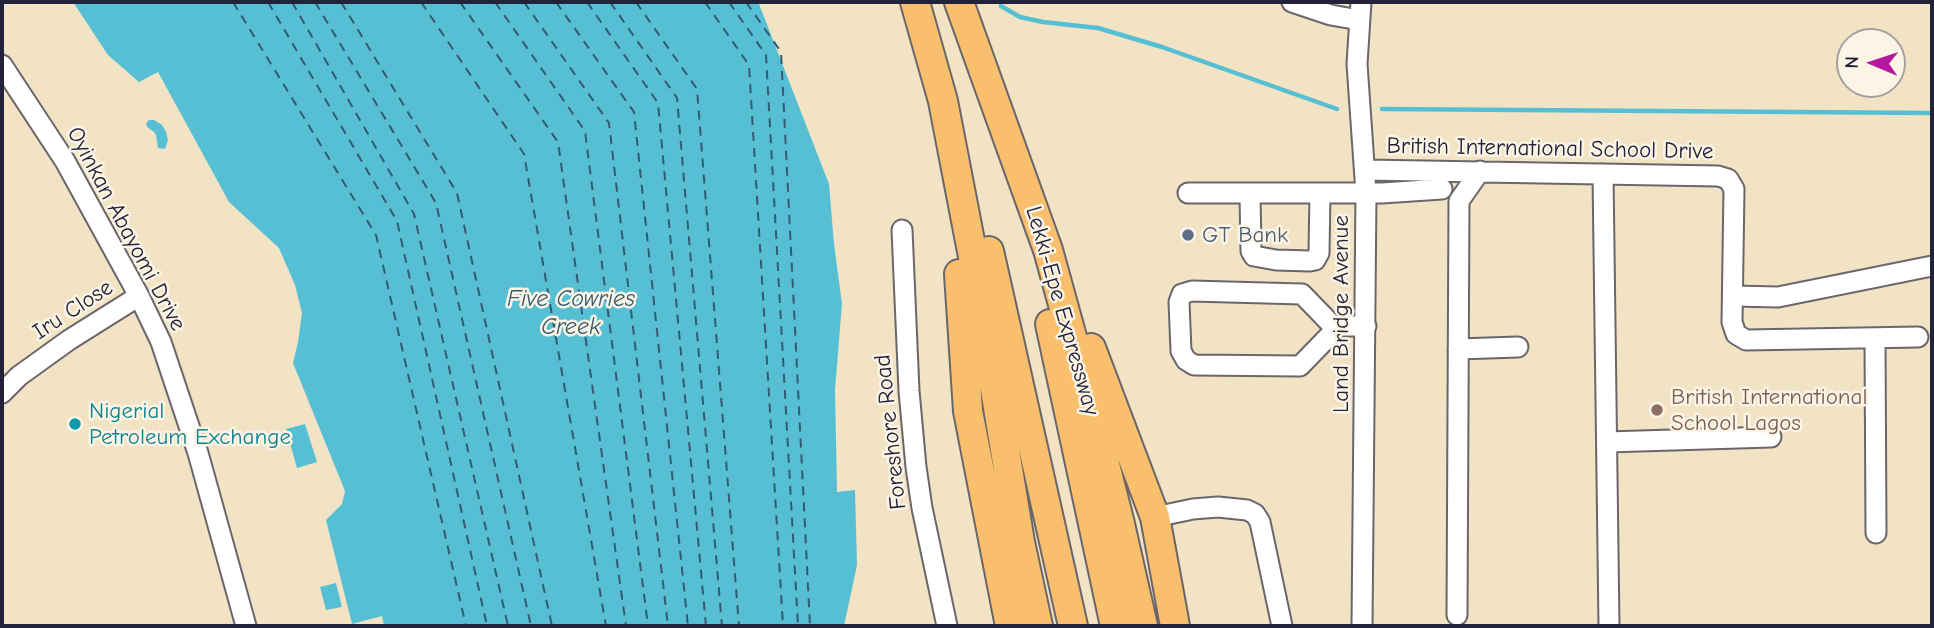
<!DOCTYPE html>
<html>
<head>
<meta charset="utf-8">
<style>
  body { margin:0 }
  #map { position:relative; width:1934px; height:628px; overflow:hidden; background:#f1e3c4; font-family:"Comic Neue",sans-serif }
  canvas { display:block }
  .frame { position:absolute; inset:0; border:4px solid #22223b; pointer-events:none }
  .north { position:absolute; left:1836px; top:28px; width:70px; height:70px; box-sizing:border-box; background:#fcf5e5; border:2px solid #a5a1a1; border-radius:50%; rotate:272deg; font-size:19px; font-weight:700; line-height:28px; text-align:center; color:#22223b }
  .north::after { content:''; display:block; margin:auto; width:24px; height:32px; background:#b5179e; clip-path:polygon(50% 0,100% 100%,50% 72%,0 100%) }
</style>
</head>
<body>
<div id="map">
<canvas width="1934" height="628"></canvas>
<div class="frame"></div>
<div class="north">N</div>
</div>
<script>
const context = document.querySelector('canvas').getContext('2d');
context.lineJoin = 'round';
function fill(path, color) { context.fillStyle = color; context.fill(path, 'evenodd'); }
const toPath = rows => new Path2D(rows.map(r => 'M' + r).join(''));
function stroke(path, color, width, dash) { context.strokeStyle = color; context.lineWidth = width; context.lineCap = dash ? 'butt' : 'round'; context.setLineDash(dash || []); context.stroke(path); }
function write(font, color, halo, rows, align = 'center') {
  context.font = font + ' "Comic Neue",sans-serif'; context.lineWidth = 5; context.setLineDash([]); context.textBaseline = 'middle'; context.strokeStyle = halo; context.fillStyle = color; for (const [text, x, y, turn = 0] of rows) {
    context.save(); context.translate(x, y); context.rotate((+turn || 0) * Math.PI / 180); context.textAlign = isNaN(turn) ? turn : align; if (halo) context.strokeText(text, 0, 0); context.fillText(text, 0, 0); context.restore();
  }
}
const water = toPath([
  [73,2,763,2,759,4,829,184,834,244,842,304,835,389,837,492,855,490,857,565,844,626,384,626,382,616,352,624,326,520,342,504,345,491,293,363,298,342,302,313,295,285,279,248,229,202,158,72,139,82,108,55],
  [149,120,154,120,162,125,166,132,168,140,165,149,158,148,156,135,154,132,147,127,146,123],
  [305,424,317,462,297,468,286,429],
  [336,583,342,607,326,610,320,587]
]);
const stream = toPath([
  [1001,6,1020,17,1043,22,1098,28,1162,47,1337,109],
  [1382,109,1932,113]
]);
const ferry = toPath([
  [233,2,376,235,466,626],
  [268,2,397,221,487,626],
  [292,2,414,214,508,626],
  [315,2,436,203,531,626],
  [341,2,457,193,552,626],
  [421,2,524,154,606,626],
  [460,2,558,142,626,626],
  [495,2,585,131,648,626],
  [524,2,609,123,668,626],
  [556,2,634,112,688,626],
  [587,2,658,103,706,626],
  [610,2,677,98,722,626],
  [636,2,697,89,739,626],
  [705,2,749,65,783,626],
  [729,2,766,55,798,626],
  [746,2,781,52,810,626]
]);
const minor = toPath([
  [1292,2,1331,15,1359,20],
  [1361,2,1357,64,1366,193,1362,626],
  [2,65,65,161,139,296,161,342,198,453,246,626],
  [1365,170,1718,176,1728,179,1734,189,1732,322,1736,334,1746,340,1918,337],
  [1603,174,1609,626],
  [1188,193,1382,193,1442,189],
  [1250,194,1251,251,1254,256,1276,260,1310,261,1315,260,1319,253,1320,193],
  [902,230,909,391,916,467,922,508,947,626],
  [1733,296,1778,297,1932,266],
  [1333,326,1333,332,1300,366,1194,365,1186,360,1181,351,1179,302,1182,294,1192,291,1302,294,1333,326,1366,326],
  [1875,338,1876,533],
  [1458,349,1518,347],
  [2,393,19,376,69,340,139,296],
  [1607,442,1771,437],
  [1155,517,1193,509,1218,507,1247,510,1255,514,1260,522,1282,626],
  [1457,615,1459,201,1480,171]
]);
const highway = toPath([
  [915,2,943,101,975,267,1020,542,1038,626],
  [959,2,1048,250,1083,377,1120,524,1143,626],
  [989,251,1073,626],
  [959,274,968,411,1010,626],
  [1050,324,1115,626],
  [1091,348,1155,517,1175,626]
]);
const markers = [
  [1188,235,7,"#5c6f8a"],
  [1657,410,7,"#8d6e63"],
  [75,424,7,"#0f9aa8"]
];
const streetNames = [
  ["British International School Drive",1550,149,1],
  ["Oyinkan Abayomi Drive",126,229,62],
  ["Iru Close",73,310,-33],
  ["Lekki-Epe Expressway",1062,311,74],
  ["Land Bridge Avenue",1341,314,-90],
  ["Foreshore Road",891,432,-96]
];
const serviceNames = [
  ["GT Bank",1202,235]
];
const educationNames = [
  ["British International",1671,397],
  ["School Lagos",1671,423]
];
const cultureNames = [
  ["Nigerial",89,411],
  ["Petroleum Exchange",89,437]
];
const waterNames = [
  ["Five Cowries",571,299],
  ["Creek",571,327]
];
fill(water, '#57bfd4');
stroke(stream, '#57bfd4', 4.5);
stroke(ferry, '#355971', 2, [9, 7]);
stroke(minor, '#6a666b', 23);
stroke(highway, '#6a666b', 32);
stroke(minor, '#fff', 19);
stroke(highway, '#f9bf6c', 28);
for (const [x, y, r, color] of markers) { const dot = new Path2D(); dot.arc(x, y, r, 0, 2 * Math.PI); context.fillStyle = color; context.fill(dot); stroke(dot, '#fcf5e5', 2.5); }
write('23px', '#22223b', '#fcf5e5', streetNames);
write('23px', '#4e5e75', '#fcf5e5', serviceNames, 'left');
write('23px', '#785e54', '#fcf5e5', educationNames, 'left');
write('23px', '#0d838f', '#fcf5e5', cultureNames, 'left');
write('italic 24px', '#355971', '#fcf5e5', waterNames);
</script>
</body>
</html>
